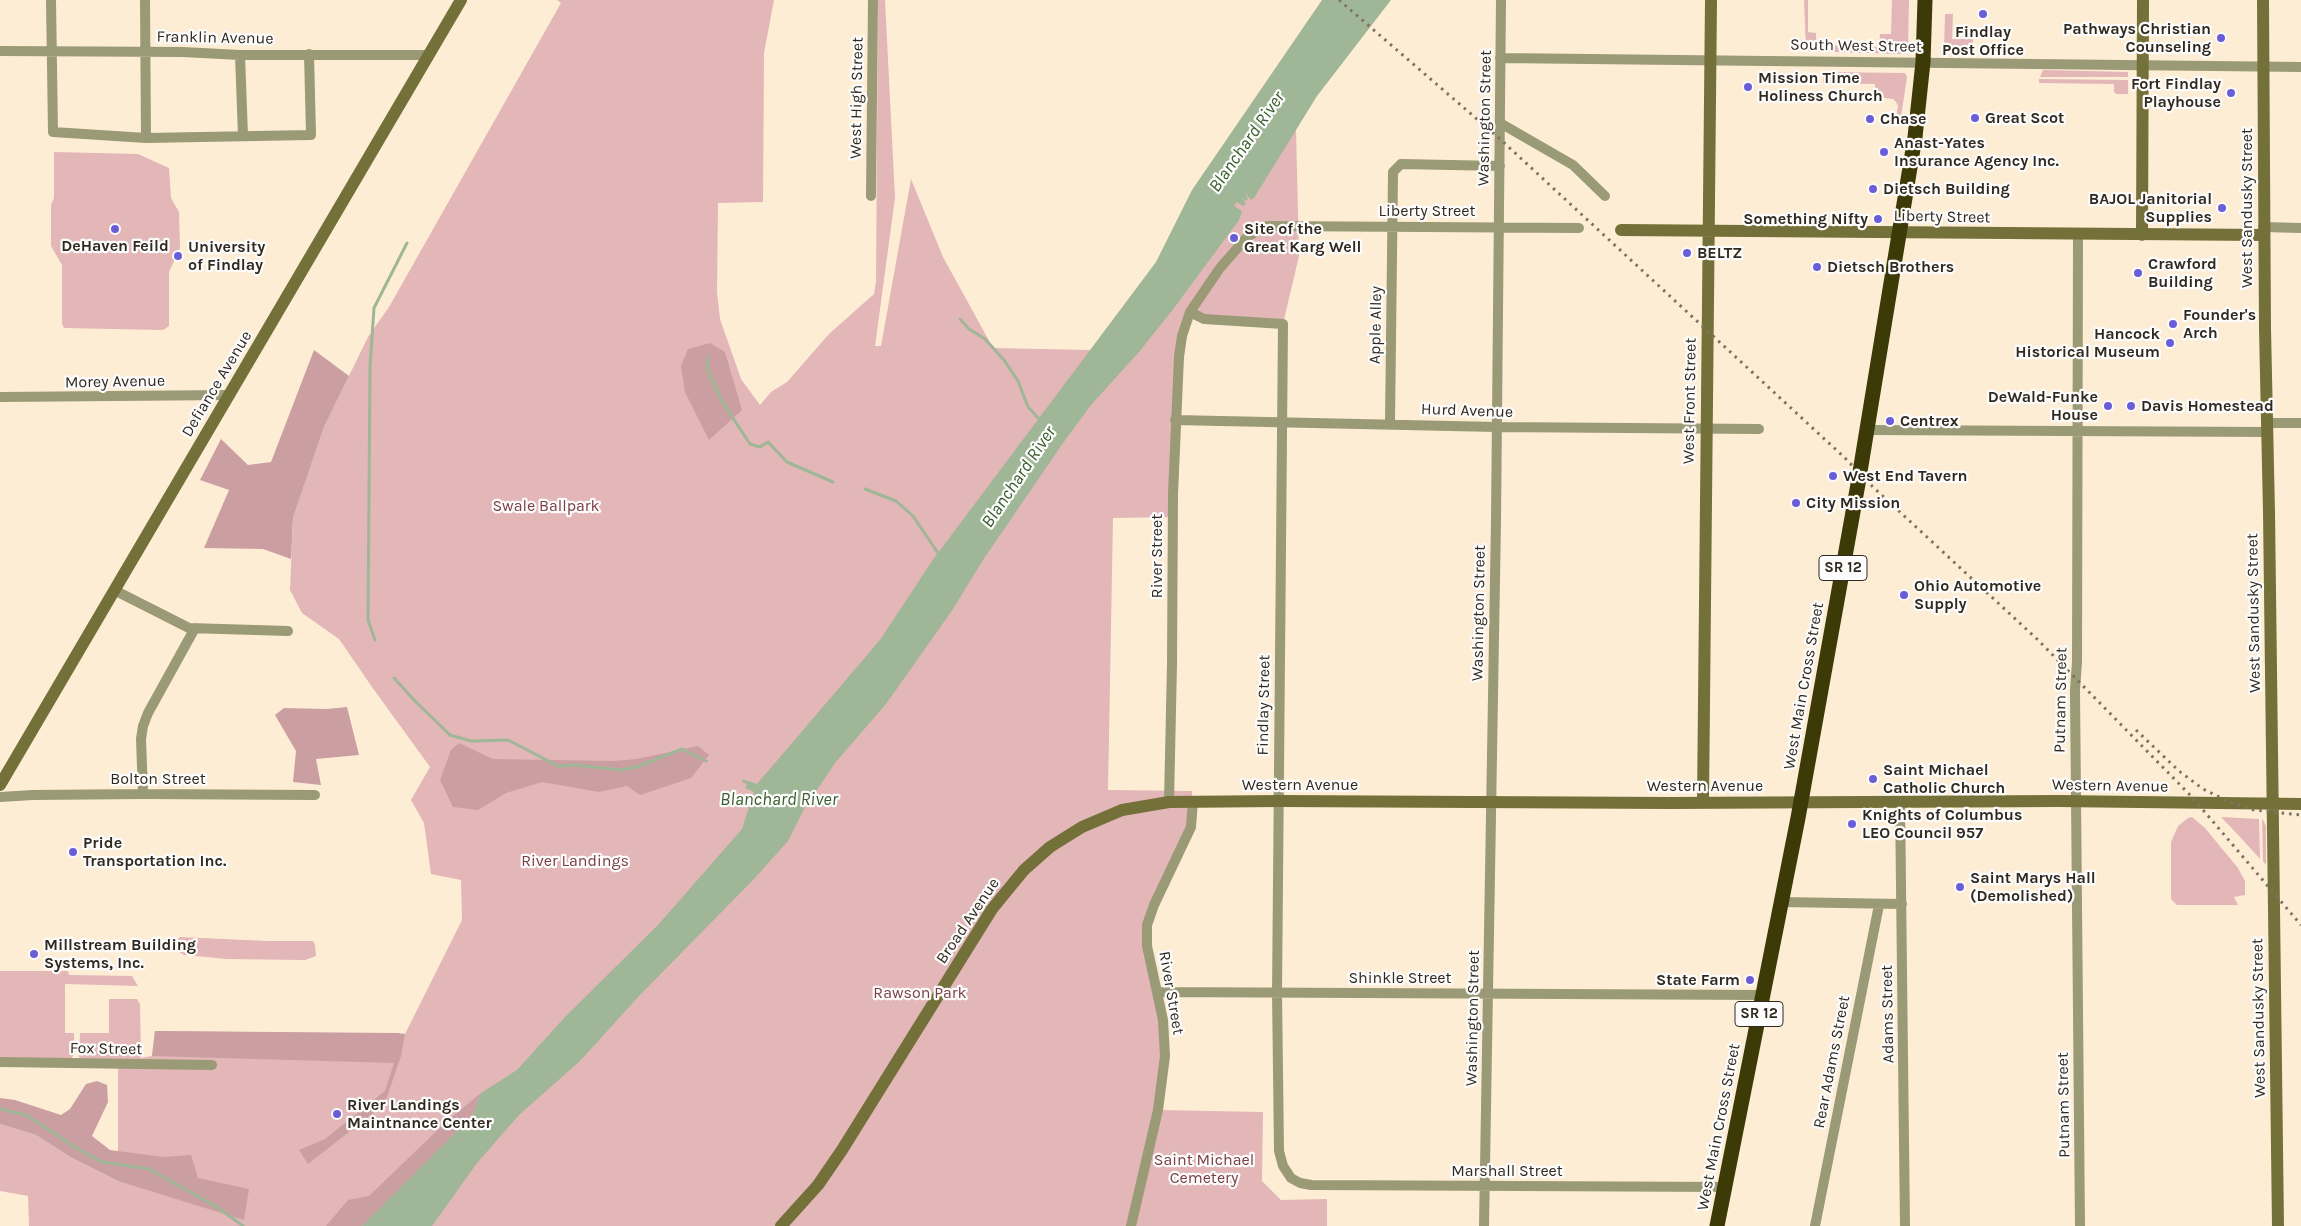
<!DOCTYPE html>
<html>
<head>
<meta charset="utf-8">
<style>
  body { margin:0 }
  canvas { display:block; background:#fdedd5 }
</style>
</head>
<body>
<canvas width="2301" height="1226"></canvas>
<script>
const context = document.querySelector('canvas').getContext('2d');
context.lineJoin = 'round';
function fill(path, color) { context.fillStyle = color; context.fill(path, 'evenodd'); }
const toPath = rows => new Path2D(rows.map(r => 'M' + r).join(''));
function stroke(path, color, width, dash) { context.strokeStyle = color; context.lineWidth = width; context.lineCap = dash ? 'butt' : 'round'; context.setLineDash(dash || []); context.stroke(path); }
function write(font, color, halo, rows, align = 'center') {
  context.font = font + ' Karla,sans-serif'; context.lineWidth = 4.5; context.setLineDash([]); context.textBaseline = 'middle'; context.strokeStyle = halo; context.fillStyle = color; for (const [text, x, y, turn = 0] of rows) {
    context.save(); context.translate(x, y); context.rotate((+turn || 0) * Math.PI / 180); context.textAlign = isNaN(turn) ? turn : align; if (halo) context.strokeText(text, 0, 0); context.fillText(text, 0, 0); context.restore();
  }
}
const green = toPath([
  [557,0,774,0,764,53,763,202,718,203,717,292,720,319,741,379,760,405,771,392,787,382,829,334,874,294,876,282,878,0,885,0,895,198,875,346,881,346,911,179,943,257,993,348,1090,350,1101,355,1276,97,1296,130,1299,256,1283,324,1188,317,1182,336,1173,517,1113,518,1108,790,1192,791,1192,820,1147,925,1163,1020,1158,1110,1263,1112,1262,1181,1281,1200,1327,1199,1327,1226,29,1226,28,1196,0,1191,0,1124,36,1135,72,1158,118,1181,118,1064,79,1063,80,1033,109,1033,109,999,137,999,140,1004,141,1058,152,1056,155,1031,405,1034,462,920,461,880,431,874,424,823,411,800,430,767,372,687,339,639,302,613,290,590,293,518,324,427,368,337,389,307,561,3],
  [1804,0,1808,0,1808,32,1816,33,1816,45,1879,47,1880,34,1891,34,1892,0,1909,0,1908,49,1900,54,1806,51],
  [1945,14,1953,14,1952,39,1973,39,1973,49,1944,49],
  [2043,70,2128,72,2128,77,2040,77],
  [1823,72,1905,73,1907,77,1900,123,1896,119,1898,106,1896,102,1893,99,1875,97,1875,84,1823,83],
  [2039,79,2128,80,2128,94,2116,94,2114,92,2114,84,2039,83],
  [54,152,138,154,169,168,171,198,179,212,180,248,169,272,169,326,163,330,64,328,62,324,62,265,51,246,51,205,54,198],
  [2192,817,2205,828,2238,868,2245,881,2245,895,2234,897,2238,905,2177,905,2171,899,2171,842,2178,826,2188,818],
  [2221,817,2259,819,2260,859,2241,838],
  [2262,818,2266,826,2266,865,2263,861],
  [180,937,268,941,313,941,315,945,316,956,305,960,227,959,184,955,179,952,176,941],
  [0,971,68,971,69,975,132,976,138,986,65,984,65,1033,74,1033,74,1054,69,1063,0,1062]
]);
const forest = toPath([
  [710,343,725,352,742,410,709,440,685,392,681,366,688,349],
  [314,350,349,376,324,427,293,518,291,559,263,549,204,548,229,490,200,480,221,439,248,465,271,462],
  [347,707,359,755,316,759,321,785,293,782,296,751,275,715,284,708,327,709],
  [459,743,493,759,613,761,637,759,698,746,709,755,691,778,640,795,627,786,599,792,542,782,506,793,478,810,453,807,440,780,451,750],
  [155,1031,398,1033,405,1034,401,1056,387,1097,372,1114,308,1164,299,1150,325,1139,385,1091,394,1063,152,1056],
  [97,1081,107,1085,108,1102,92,1136,110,1150,163,1157,191,1155,198,1178,249,1189,244,1220,118,1181,72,1158,36,1135,0,1124,0,1098,15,1100,61,1115,70,1109,86,1084],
  [481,1093,472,1116,371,1218,362,1226,326,1226,348,1200,369,1196,447,1121]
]);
const water = toPath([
  [1322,0,1391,0,1317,96,1254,198,1251,200,1245,193,1248,199,1245,201,1241,197,1246,204,1243,206,1237,202,1234,206,1242,211,1239,220,1174,308,1139,352,1091,405,1063,443,983,560,951,612,886,704,835,763,804,809,788,841,753,880,638,997,580,1061,519,1115,477,1163,432,1226,362,1226,472,1116,481,1093,517,1070,565,1017,658,925,742,829,754,792,745,788,749,781,757,784,880,640,932,561,1156,262,1192,190]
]);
const stream = toPath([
  [960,319,969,329,985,339,1004,360,1018,381,1028,407,1040,420],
  [708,357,707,369,723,403,750,444,760,447,768,442,787,462,833,482],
  [865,489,896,501,913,516,940,556],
  [375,640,368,620,370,366,374,308,407,243],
  [394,678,414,700,450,735,471,741,508,740,558,766,576,765,620,770,637,767,682,749,706,761],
  [744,781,748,783],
  [0,1109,26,1115,78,1149,102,1162,149,1169,217,1207,243,1226]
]);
const street = toPath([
  [51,0,53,132,146,138,311,135,309,54],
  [145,0,146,138],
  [0,51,183,52,240,55,429,55],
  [240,55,243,136],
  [1500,58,2301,67],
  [1500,123,1573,165,1605,196],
  [871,196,873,0],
  [2263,227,2301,228],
  [2078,234,2077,662,2075,690,2080,1226],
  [1190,312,1204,319,1283,324,1277,992,1279,1151,1283,1166,1291,1178,1300,1183,1311,1185,1725,1187],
  [0,397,230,395],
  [1175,420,1496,427,1759,429],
  [1390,423,1393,172,1401,164,1500,166],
  [2267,423,2301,423],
  [1867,430,2267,432],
  [116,591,189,628,288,631],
  [143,794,141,739,143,726,148,713,195,628],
  [0,797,33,795,143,794,315,795],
  [1900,801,1905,1226],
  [1169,802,1172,664,1173,494,1179,357,1182,336,1190,312,1220,268,1248,236,1267,226,1579,228],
  [1781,902,1902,904],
  [1157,992,1763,995],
  [0,1062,212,1065],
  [1131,1226,1158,1110,1165,1056,1163,1020,1147,946,1147,925,1154,905,1191,827,1193,801],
  [1484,1226,1496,520,1501,0],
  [1815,1226,1879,905]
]);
const secondary = toPath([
  [2263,0,2265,329,2269,512,2278,1226],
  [1621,230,2263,235],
  [2142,235,2143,0],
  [0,785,461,0],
  [1703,802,1711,0],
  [781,1226,818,1185,842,1150,992,909,1024,870,1050,847,1082,827,1122,810,1169,802,1279,801,1670,803,2058,801,2301,804]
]);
const highway = toPath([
  [1717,1226,1798,818,1858,484,1915,137,1923,62,1925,0]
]);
const rail = toPath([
  [1339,0,1500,139,1845,458,1873,487,2038,640,2192,797,2301,925],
  [2136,730,2179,771,2203,789,2232,803,2254,810,2301,815]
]);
const markers = [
  [1983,14,5,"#6a5ed8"],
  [2221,38,5,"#6a5ed8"],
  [1748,87,5,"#6a5ed8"],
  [2231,93,5,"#6a5ed8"],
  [1975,118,5,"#6a5ed8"],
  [1870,119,5,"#6a5ed8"],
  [1884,152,5,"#6a5ed8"],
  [1873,189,5,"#6a5ed8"],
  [2222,208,5,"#6a5ed8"],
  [1878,219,5,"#6a5ed8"],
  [115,229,5,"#6a5ed8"],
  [1234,238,5,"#6a5ed8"],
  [1687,253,5,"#6a5ed8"],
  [178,256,5,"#6a5ed8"],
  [1817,267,5,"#6a5ed8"],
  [2138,273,5,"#6a5ed8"],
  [2173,324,5,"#6a5ed8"],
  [2170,343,5,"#6a5ed8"],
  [2108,406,5,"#6a5ed8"],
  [2131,406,5,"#6a5ed8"],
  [1890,421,5,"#6a5ed8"],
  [1833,476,5,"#6a5ed8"],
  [1796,503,5,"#6a5ed8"],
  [1904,595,5,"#6a5ed8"],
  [1873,779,5,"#6a5ed8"],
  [1852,824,5,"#6a5ed8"],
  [73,852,5,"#6a5ed8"],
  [1960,887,5,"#6a5ed8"],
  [34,954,5,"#6a5ed8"],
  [1750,980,5,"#6a5ed8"],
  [337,1114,5,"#6a5ed8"]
];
const shields = [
  [1843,568,48],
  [1759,1014,48]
];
const shieldNames = [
  ["SR 12",1843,568],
  ["SR 12",1759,1014]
];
const poiNames = [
  ["Pathways Christian",2211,29,"right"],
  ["Counseling",2211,47,"right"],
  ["Findlay",1983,32,"center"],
  ["Post Office",1983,50,"center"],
  ["Mission Time",1758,78],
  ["Holiness Church",1758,96],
  ["Fort Findlay",2221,84,"right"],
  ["Playhouse",2221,102,"right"],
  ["Great Scot",1985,118],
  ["Chase",1880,119],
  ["Anast-Yates",1894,143],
  ["Insurance Agency Inc.",1894,161],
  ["Dietsch Building",1883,189],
  ["BAJOL Janitorial",2212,199,"right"],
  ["Supplies",2212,217,"right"],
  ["Something Nifty",1868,219,"right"],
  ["Site of the",1244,229],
  ["Great Karg Well",1244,247],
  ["DeHaven Feild",115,246,"center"],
  ["University",188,247],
  ["of Findlay",188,265],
  ["BELTZ",1697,253],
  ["Crawford",2148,264],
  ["Building",2148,282],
  ["Dietsch Brothers",1827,267],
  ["Founder's",2183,315],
  ["Arch",2183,333],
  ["Hancock",2160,334,"right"],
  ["Historical Museum",2160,352,"right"],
  ["DeWald-Funke",2098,397,"right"],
  ["House",2098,415,"right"],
  ["Davis Homestead",2141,406],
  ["Centrex",1900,421],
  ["West End Tavern",1843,476],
  ["City Mission",1806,503],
  ["Ohio Automotive",1914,586],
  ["Supply",1914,604],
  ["Saint Michael",1883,770],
  ["Catholic Church",1883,788],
  ["Knights of Columbus",1862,815],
  ["LEO Council 957",1862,833],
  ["Pride",83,843],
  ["Transportation Inc.",83,861],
  ["Saint Marys Hall",1970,878],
  ["(Demolished)",1970,896],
  ["Millstream Building",44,945],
  ["Systems, Inc.",44,963],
  ["State Farm",1740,980,"right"],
  ["River Landings",347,1105],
  ["Maintnance Center",347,1123]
];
const streetNames = [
  ["Franklin Avenue",215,38,1],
  ["South West Street",1856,46,1],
  ["West High Street",857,98,-89],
  ["Washington Street",1485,118,-89],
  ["West Sandusky Street",2247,208,-90],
  ["Liberty Street",1427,211],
  ["Liberty Street",1942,217,1],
  ["Apple Alley",1376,325,-89],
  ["Morey Avenue",115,382,-1],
  ["Defiance Avenue",217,384,-59],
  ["West Front Street",1690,401,-89],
  ["Hurd Avenue",1467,411,2],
  ["River Street",1157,556,-90],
  ["Washington Street",1479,613,-89],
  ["West Sandusky Street",2254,613,-91],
  ["West Main Cross Street",1804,686,-80],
  ["Putnam Street",2061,700,-89],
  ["Findlay Street",1264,705,-89],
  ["Bolton Street",158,779],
  ["Western Avenue",1300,785],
  ["Western Avenue",1705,786],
  ["Western Avenue",2110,786,1],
  ["Broad Avenue",968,921,-56],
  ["Shinkle Street",1400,978],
  ["River Street",1171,993,80],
  ["Adams Street",1888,1014,-91],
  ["Washington Street",1473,1018,-89],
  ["West Sandusky Street",2259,1018,-91],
  ["Fox Street",106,1049,1],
  ["Rear Adams Street",1832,1062,-79],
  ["Putnam Street",2064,1105,-91],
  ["West Main Cross Street",1719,1127,-79],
  ["Marshall Street",1507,1171]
];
const parkNames = [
  ["Swale Ballpark",546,506],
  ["River Landings",575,861],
  ["Rawson Park",920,993],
  ["Saint Michael",1204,1160],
  ["Cemetery",1204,1178]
];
const waterNames = [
  ["Blanchard River",1247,142,-55],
  ["Blanchard River",1019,477,-56],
  ["Blanchard River",779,800]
];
fill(green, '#e3b6b8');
fill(forest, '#cb9fa1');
fill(water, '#9fb796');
stroke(stream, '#9fb796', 3);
stroke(street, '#9b9a76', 10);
stroke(secondary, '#737139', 12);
stroke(highway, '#3c3a06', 15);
stroke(rail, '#7d7363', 3, [2.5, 5]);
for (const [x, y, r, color] of markers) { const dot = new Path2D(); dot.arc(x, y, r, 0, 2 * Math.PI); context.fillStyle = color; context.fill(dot); stroke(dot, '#fcfcfc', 2); }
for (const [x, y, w] of shields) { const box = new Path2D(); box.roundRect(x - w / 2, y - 12.5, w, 25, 4); context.fillStyle = '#fcfcfc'; context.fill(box); stroke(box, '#30291e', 1); }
write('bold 15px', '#30291e', null, shieldNames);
write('bold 16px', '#30291e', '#fcfcfc', poiNames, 'left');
write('16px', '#30291e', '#fcfcfc', streetNames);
write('16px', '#7a3e44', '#fcfcfc', parkNames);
write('italic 18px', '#3a5c2c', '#fcfcfc', waterNames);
</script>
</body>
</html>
